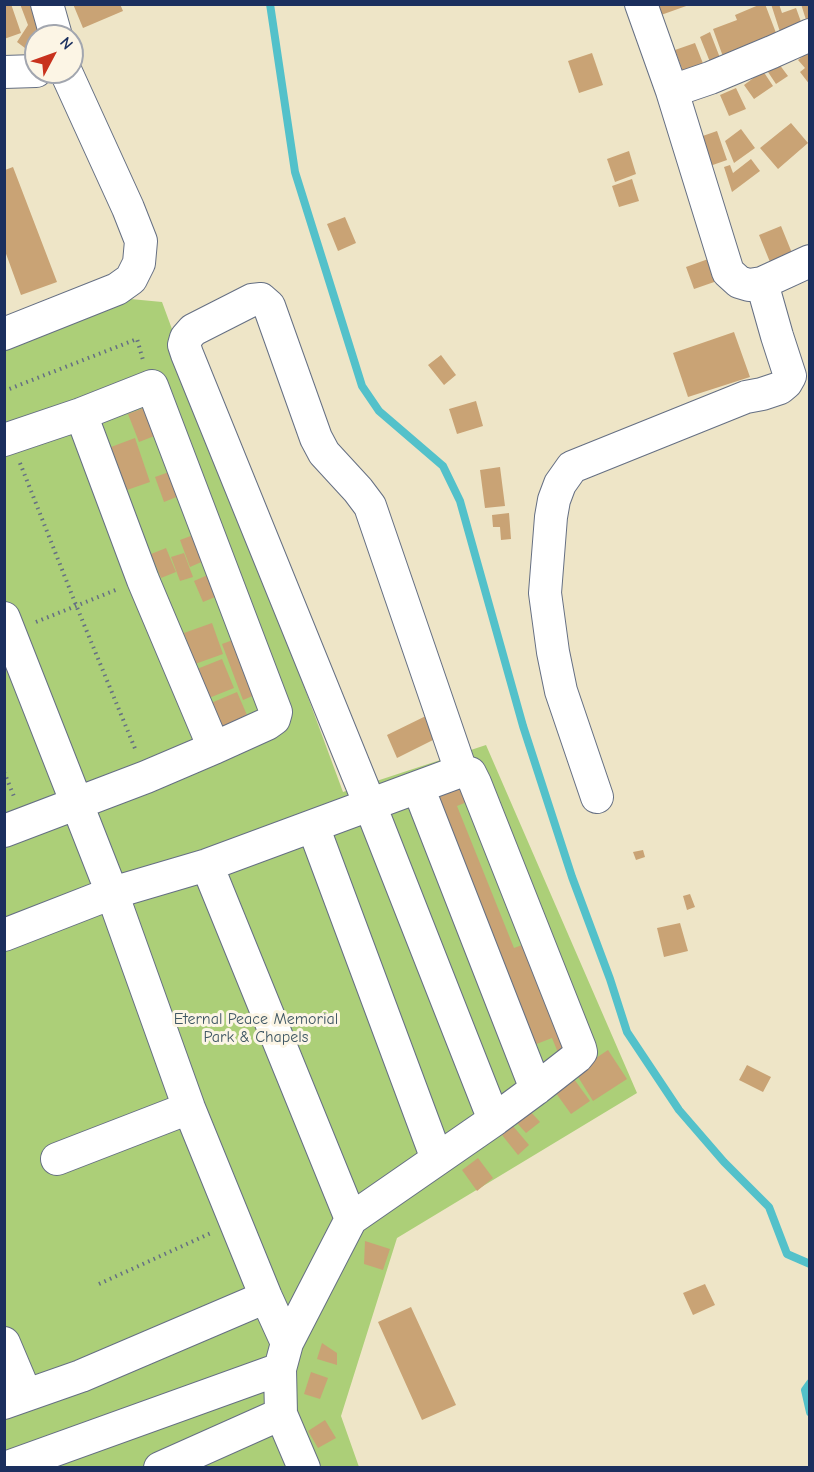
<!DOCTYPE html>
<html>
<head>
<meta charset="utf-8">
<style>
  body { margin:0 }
  #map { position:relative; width:814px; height:1472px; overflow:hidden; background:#eee5c7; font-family:"Comic Neue",sans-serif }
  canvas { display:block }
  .frame { position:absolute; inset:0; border:6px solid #1b2f5e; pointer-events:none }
  .north { position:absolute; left:24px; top:24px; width:60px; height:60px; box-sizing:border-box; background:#fcf5e5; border:2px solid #a2a6af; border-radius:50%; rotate:49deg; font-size:16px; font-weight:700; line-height:24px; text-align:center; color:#1b2f5e }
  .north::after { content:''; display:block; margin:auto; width:21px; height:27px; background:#c8321e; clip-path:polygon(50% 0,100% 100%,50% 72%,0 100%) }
</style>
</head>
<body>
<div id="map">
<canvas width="814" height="1472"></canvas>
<div class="frame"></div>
<div class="north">N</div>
</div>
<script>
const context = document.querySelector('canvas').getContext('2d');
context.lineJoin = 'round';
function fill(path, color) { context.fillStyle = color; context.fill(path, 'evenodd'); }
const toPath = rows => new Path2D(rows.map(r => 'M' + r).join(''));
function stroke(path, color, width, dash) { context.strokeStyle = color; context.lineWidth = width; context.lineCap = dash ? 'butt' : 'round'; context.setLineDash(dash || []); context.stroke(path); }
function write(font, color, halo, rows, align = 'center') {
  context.font = font + ' "Comic Neue",sans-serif'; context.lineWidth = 6; context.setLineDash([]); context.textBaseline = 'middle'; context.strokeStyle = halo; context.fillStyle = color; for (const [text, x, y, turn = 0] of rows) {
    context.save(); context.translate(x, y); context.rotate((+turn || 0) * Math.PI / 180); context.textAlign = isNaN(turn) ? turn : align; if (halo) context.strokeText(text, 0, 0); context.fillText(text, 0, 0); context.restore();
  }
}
const green = toPath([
  [120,298,162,302,343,792,486,745,637,1093,397,1238,341,1416,359,1467,5,1468,5,347]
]);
const stream = toPath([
  [270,4,295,172,362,386,379,411,443,466,460,501,523,726,572,877,610,979,627,1032,679,1110,724,1162,769,1207,787,1254,810,1264],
  [810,1383,805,1390,810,1412]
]);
const building = toPath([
  [4,4,11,4,21,33,4,39],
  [20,4,37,4,43,31,36,36,36,38,25,48,17,42,28,25],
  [73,4,120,4,123,11,83,28],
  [657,4,689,4,689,5,661,15],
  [761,4,765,4,781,46,725,62,713,29,737,20,735,15],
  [771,4,779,4,782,13,796,8,804,30,782,38],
  [801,4,810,4,810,22,807,23],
  [710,32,722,63,712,67,700,37],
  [695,43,704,66,684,74,675,50],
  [810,51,810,85,800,72,805,68,798,60],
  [592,53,603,85,579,93,568,61],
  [779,64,788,76,776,84,768,72],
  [763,71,773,86,754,99,744,85],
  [736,88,746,109,729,116,720,95],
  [791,123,808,143,778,169,760,148],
  [741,129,755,148,734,163,725,141],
  [717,131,727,160,707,167,697,138],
  [629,151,636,174,615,182,607,159],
  [751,159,760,171,732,192,724,167,730,165,733,173],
  [13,167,57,282,21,295,5,251,5,170],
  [632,179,639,201,619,207,612,186],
  [345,217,356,243,338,251,327,224],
  [781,226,792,253,770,262,759,235],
  [711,258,720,280,694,289,686,267],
  [734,332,750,377,688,397,673,353],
  [441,355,456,375,444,385,428,365],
  [476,401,483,426,457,434,449,409],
  [146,407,157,435,139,442,128,414],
  [135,438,150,482,127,490,111,447],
  [500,467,505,506,485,508,480,470],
  [169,472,184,494,164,502,155,477],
  [509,513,511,539,501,540,500,527,493,527,492,515],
  [196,534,206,560,190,567,180,540],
  [166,548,176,572,161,578,151,554],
  [184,553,193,577,180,581,171,557],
  [210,574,220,595,203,602,194,581],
  [212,623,223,654,195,664,184,633],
  [241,637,262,692,243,700,222,644],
  [222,659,234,688,209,698,197,669],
  [237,692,250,722,224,733,211,703],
  [434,712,445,734,397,758,387,735],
  [467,774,477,798,457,806,514,948,533,941,578,1053,561,1060,552,1038,534,1045,430,789],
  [643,850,645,857,636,860,633,852],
  [690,894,695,907,687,910,683,896],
  [680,923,688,951,664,957,657,928],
  [608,1050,627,1079,593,1101,575,1072],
  [747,1065,771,1077,763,1092,739,1080],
  [571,1075,590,1101,571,1114,553,1089],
  [530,1111,540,1122,526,1133,517,1123],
  [513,1126,529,1145,518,1155,502,1135],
  [478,1158,493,1178,477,1191,462,1170],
  [365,1241,390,1249,383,1270,364,1264],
  [705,1284,715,1305,693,1315,683,1293],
  [411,1307,456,1405,422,1420,378,1322],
  [322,1343,337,1353,337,1365,317,1359],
  [311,1372,328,1378,320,1399,304,1394],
  [325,1420,336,1438,318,1448,308,1431]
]);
const path = toPath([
  [4,391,137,339,143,360],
  [20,463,76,605,136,751],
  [36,622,118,589],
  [4,772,15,799],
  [99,1284,211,1233]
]);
const minor = toPath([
  [47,4,56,36],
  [641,4,672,91,728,272,739,282,749,285,762,283,810,261],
  [4,72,36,71],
  [672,91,710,78,772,52,810,35],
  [4,334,117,289,131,279,139,263,141,241,128,208,66,72],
  [81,414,143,580,214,748],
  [4,440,81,414,152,386,276,712,274,719,267,724,214,748,146,777,4,831],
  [4,618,112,893,189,1108,266,1297,287,1343],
  [461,771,370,506,358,490,324,453,316,438,269,306,261,299,252,300,193,330,186,338,184,345,187,354,370,805,494,1120],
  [418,787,536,1089],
  [597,797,561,691,553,652,545,593,551,517,554,500,560,484,572,467,746,397,762,394,780,388,786,383,790,376,777,336,762,283],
  [313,826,437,1159],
  [207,865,351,1219],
  [4,935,112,893,207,865,461,771,470,773,475,783,580,1048,581,1052,577,1057,536,1089,494,1120,351,1219,287,1343,280,1369,281,1414,304,1468],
  [57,1159,189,1108],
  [4,1343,26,1395],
  [4,1403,81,1376,266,1297],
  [5,1468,280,1369],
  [160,1468,281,1414]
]);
const parkNames = [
  ["Eternal Peace Memorial",256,1019],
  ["Park & Chapels",256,1037]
];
fill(green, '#accf78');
stroke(stream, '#53c1ca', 8);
fill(building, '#c9a375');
stroke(minor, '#656f83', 34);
stroke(path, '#656f83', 4, [1.5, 4.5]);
stroke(minor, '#fff', 32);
write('16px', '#3f5764', '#fcf5e5', parkNames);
</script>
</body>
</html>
